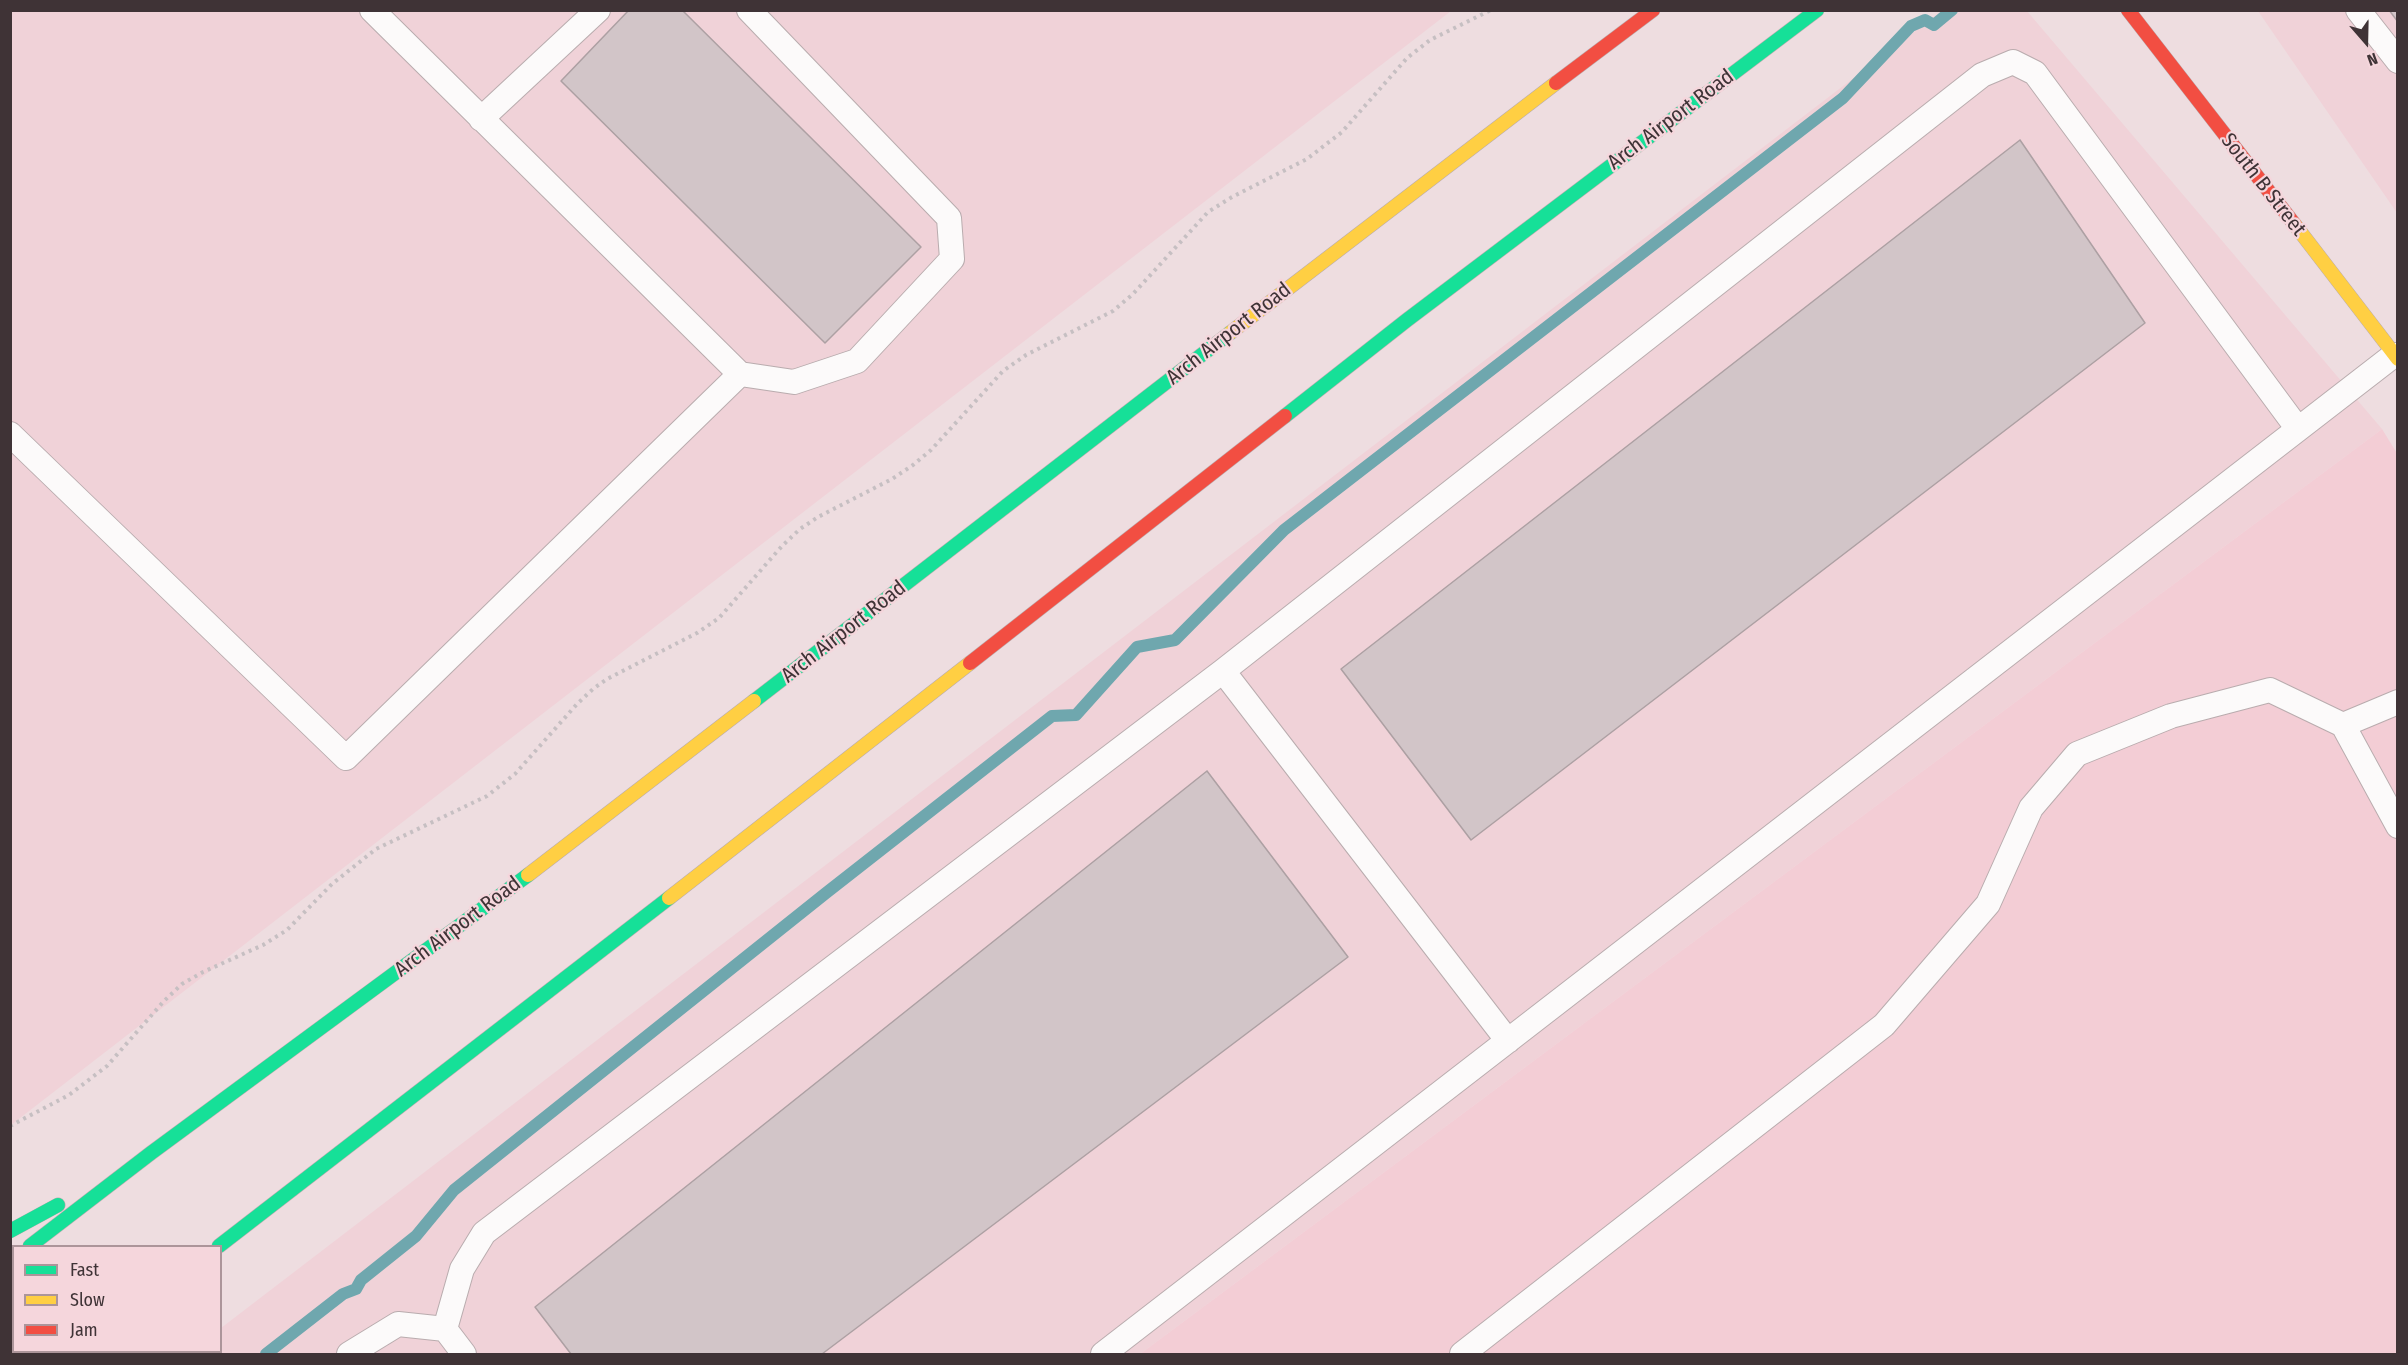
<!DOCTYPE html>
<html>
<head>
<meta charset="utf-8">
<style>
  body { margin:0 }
  #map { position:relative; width:2408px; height:1365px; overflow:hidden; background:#eedde0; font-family:"Fira Sans Condensed",sans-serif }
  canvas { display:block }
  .frame { position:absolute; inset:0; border:12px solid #3f3336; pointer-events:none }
  .legend { position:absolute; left:12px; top:1245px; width:210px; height:108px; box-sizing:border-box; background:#f5d6dc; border:2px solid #ac959a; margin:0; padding:8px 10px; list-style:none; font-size:18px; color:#3f3336 }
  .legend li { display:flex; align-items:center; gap:12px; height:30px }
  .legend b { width:30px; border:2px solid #ac959a }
  .north { position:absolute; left:2336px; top:12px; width:60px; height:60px; -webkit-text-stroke:4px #f5d6dc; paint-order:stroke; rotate:160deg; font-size:16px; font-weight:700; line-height:24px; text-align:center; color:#3f3336 }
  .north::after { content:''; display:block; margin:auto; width:21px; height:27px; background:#3f3336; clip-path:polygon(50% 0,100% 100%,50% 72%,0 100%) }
</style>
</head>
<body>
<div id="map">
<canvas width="2408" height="1365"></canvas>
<div class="frame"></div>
<ul class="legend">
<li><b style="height:8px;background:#16e098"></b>Fast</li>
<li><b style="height:8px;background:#ffcf43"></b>Slow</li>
<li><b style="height:8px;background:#f24e42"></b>Jam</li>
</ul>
<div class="north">N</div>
</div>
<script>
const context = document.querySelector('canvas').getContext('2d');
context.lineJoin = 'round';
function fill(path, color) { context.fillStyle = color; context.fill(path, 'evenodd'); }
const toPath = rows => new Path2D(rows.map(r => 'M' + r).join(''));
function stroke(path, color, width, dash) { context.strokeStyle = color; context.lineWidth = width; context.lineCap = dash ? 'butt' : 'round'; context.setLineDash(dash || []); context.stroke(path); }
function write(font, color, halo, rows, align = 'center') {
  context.font = font + ' "Fira Sans Condensed",sans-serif'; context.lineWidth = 4.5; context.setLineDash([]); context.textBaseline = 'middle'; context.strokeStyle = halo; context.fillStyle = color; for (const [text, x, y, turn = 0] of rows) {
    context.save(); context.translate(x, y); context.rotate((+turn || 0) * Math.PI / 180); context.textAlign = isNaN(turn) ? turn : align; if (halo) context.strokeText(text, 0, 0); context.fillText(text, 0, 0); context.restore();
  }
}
const built = toPath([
  [11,11,1451,11,11,1125],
  [1941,11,2027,11,2382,429,1140,1354,185,1354,189,1352,220,1352,221,1328],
  [2258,11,2397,11,2397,213]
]);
const green = toPath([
  [2382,429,2398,455,2397,1354,1140,1354]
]);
const stream = toPath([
  [266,1354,343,1294,356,1289,361,1280,416,1236,454,1190,826,893,1052,716,1076,715,1137,647,1175,640,1284,530,1843,98,1911,26,1925,20,1934,25,1952,10]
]);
const building = toPath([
  [629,10,682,10,921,247,825,343,561,81,629,10],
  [2389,10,2398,10,2398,22,2389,10],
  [2020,140,2145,323,1471,840,1341,669,2020,140],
  [1207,771,1348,957,822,1354,571,1354,535,1307,1207,771]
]);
const path = toPath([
  [10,1126,69,1095,107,1066,164,1001,182,984,203,972,263,945,287,930,332,884,376,849,487,796,515,774,577,704,593,689,607,679,697,633,719,618,782,546,800,529,818,517,892,479,913,465,931,450,1003,371,1026,355,1113,311,1133,294,1208,212,1232,197,1307,159,1342,132,1407,58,1430,40,1491,10]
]);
const lane = toPath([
  [2358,10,2398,61],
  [481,119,598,10],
  [740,374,794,382,857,361,952,259,949,218,749,10],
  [10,434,346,758,740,374,372,10],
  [1223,671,1508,1041],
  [2398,702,2343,725,2398,826],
  [445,1329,464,1354],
  [349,1354,398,1324,445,1329,462,1269,484,1233,1223,671,1982,75,2013,62,2035,73,2298,429],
  [1103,1354,2394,355],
  [1462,1354,1884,1025,1988,904,2031,808,2077,754,2171,716,2270,690,2343,725]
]);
const fast = toPath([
  [1285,416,1407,320,1817,10],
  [754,701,1230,333],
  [10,1231,58,1205],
  [30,1246,151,1153,528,875],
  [219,1246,669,898],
  [79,1354,83,1352]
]);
const slow = toPath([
  [2295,225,2398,359],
  [1230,333,1556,83],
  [528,875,754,701],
  [669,898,970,663]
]);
const jam = toPath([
  [2128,10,2295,225],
  [1556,83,1653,10],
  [970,663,1285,416]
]);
const streetNames = [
  ["Arch Airport Road",1671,120,-37],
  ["South B Street",2263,185,52],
  ["Arch Airport Road",1229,334,-38],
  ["Arch Airport Road",844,632,-38],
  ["Arch Airport Road",458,927,-37]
];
fill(built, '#f0d2d8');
fill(green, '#f3cdd5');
stroke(stream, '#6fa7ae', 12);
fill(building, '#d2c5c8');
stroke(building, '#ada0a3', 1.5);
stroke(lane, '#b9acae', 26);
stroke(fast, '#b9acae', 15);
stroke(slow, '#b9acae', 15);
stroke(jam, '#b9acae', 15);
stroke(path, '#c6bfc2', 4, [3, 4.5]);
stroke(lane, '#fcfafa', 24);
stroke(fast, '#16e098', 14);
stroke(slow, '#ffcf43', 14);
stroke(jam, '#f24e42', 14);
write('21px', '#3f3336', '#f5d6dc', streetNames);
</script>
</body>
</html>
